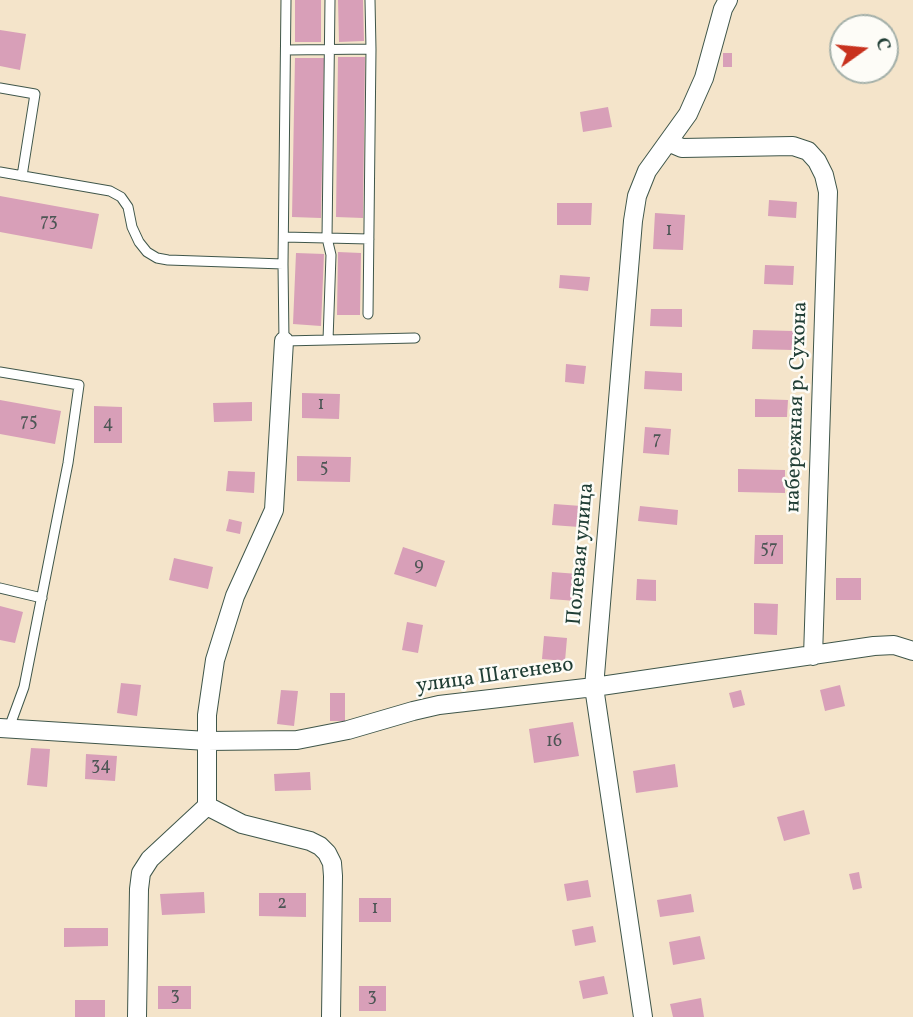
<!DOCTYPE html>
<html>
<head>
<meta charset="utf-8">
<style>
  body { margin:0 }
  #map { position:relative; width:913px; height:1017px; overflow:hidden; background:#f4e4ca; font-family:Vollkorn,serif }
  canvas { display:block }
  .north { position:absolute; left:829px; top:14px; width:70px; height:70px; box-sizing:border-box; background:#fdfcf7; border:2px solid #a4b0a9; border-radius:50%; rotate:75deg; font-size:19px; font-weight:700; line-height:28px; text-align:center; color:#1f3d34 }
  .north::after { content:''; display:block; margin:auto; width:24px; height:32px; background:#c8321e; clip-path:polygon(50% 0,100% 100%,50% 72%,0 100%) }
</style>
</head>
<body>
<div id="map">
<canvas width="913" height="1017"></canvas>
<div class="north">С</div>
</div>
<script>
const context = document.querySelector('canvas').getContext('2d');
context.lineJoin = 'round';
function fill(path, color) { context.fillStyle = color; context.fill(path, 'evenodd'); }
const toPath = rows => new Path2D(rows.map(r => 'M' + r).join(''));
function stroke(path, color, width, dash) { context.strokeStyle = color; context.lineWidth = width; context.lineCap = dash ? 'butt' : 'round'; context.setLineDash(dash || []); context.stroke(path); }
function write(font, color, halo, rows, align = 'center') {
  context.font = font + ' Vollkorn,serif'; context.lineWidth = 5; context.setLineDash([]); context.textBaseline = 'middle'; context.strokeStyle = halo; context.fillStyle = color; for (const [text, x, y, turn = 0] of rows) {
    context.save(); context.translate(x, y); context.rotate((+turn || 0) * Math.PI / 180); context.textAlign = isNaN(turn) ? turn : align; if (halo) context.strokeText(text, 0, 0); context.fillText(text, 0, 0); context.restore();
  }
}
const building = toPath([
  [295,0,321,0,321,42,295,42],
  [338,0,363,0,364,41,339,42],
  [0,30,26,34,20,70,0,66],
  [723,53,732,53,732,67,723,67],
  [338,57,365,57,363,218,336,217],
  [295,58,324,58,321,218,292,217],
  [608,107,612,127,583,132,580,112],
  [0,196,99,214,92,249,0,232],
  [769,200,797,202,796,218,768,216],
  [557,203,592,203,591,225,557,225],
  [655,213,685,215,683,250,653,249],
  [338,252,361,253,360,315,337,315],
  [296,253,324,254,321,326,293,324],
  [765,265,794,266,793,285,764,284],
  [560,275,590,277,588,291,559,288],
  [651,309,682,309,682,327,650,326],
  [753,330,793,331,793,350,752,349],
  [566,364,586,366,584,384,565,382],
  [645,371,682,373,682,391,644,389],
  [302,393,340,394,339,419,302,418],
  [755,399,788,400,787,417,755,417],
  [0,400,61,411,55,444,0,434],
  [252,402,252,421,214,422,213,403],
  [94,406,122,407,122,443,94,443],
  [645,427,671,429,669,455,643,453],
  [297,456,351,457,350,482,297,481],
  [738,469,785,470,785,493,738,492],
  [228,471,255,472,254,493,226,491],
  [554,504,581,506,579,527,552,525],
  [640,506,678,510,677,525,638,521],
  [229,519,242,522,240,534,226,531],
  [755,535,783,535,783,564,754,564],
  [403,547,445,561,436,587,394,574],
  [174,558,213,567,208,589,169,580],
  [552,572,578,574,576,601,550,599],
  [836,578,861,578,861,600,836,600],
  [637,579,656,580,656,601,636,600],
  [754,603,778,604,777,635,754,634],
  [0,606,23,612,15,643,0,640],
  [407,622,423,625,418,653,402,650],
  [544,636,567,638,565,661,542,659],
  [121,683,141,685,137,716,117,713],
  [840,685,845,706,825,711,820,690],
  [281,690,298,691,294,726,277,724],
  [741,690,745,705,733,708,729,693],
  [330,693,345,693,345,721,330,721],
  [573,722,579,756,534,763,529,729],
  [31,748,50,749,47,787,27,785],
  [86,754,117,756,115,781,85,779],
  [675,764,678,787,636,793,633,771],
  [310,772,311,790,275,791,274,774],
  [804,810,810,834,784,841,777,817],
  [859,872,862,888,853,890,849,874],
  [588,880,591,897,567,901,564,884],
  [204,892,205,913,162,915,160,894],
  [259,893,306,893,306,917,259,916],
  [691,894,694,912,660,917,657,900],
  [359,898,391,898,391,922,359,922],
  [593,926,596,942,575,946,572,930],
  [64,928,108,928,108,946,64,947],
  [700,936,705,959,673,965,669,942],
  [604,976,608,994,583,999,579,981],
  [158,986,191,986,191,1009,158,1009],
  [359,986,386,986,386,1011,359,1011],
  [701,998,704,1017,673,1017,670,1004],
  [75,1000,105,1000,105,1017,75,1017]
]);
const lane = toPath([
  [286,50,371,49],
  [0,88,35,94,22,176],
  [0,172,110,191,121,197,128,207,132,227,139,242,147,252,157,258,168,260,283,264,284,341,415,338],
  [284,237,369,239],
  [283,264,286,0],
  [368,314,371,49,370,0],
  [328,340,331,255,327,238,330,0],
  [0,372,79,385,68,463,24,687,9,728],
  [0,588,42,598]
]);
const street = toPath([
  [668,142,682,148,793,146,808,151,817,161,824,175,828,192,813,656],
  [0,728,207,741,297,740,348,730,413,711,439,705,594,687,874,646,894,645,913,651],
  [207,806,207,715,215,660,235,596,274,510,284,341],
  [207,806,242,824,310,841,320,846,327,853,332,863,333,876,331,1017],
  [137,1017,139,889,141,873,150,859,207,806],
  [643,1017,594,687,633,221,637,196,647,171,688,114,704,78,723,9,728,0]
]);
const numberNames = [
  ["73",49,223],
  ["1",669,232],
  ["1",321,406],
  ["75",29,423],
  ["4",108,425],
  ["7",657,441],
  ["5",324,469],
  ["57",769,550],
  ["9",419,567],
  ["16",554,743],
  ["34",101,767],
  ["2",282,905],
  ["1",375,910],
  ["3",175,997],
  ["3",372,998]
];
const streetNames = [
  ["набережная р. Сухона",798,407,-88],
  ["Полевая улица",582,554,-85],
  ["улица Шатенево",495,677,-8]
];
fill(building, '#d89fb8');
stroke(lane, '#3f564a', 11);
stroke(street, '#3f564a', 20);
stroke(lane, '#fff', 9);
stroke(street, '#fff', 18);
write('18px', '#4d5655', null, numberNames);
write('21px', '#1f3d34', '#fdfcf7', streetNames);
</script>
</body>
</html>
